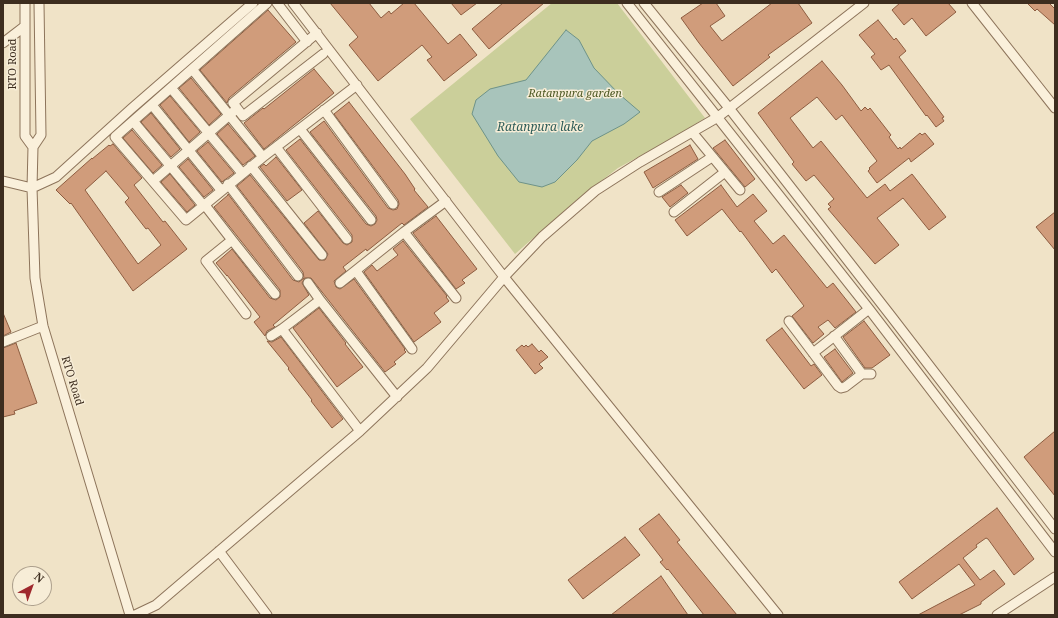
<!DOCTYPE html>
<html>
<head>
<meta charset="utf-8">
<style>
  body { margin:0 }
  #map { position:relative; width:1058px; height:618px; overflow:hidden; background:#f0e3c7; font-family:"Noto Serif",serif }
  canvas { display:block }
  .frame { position:absolute; inset:0; border:4px solid #3d2d1f; pointer-events:none }
  .north { position:absolute; left:12px; top:566px; width:40px; height:40px; box-sizing:border-box; background:#f7edd7; border:1px solid #ada08d; border-radius:50%; rotate:41deg; font-size:11px; font-weight:700; line-height:16px; text-align:center; color:#3d2d1f }
  .north::after { content:''; display:block; margin:auto; width:14px; height:18px; background:#9f282d; clip-path:polygon(50% 0,100% 100%,50% 72%,0 100%) }
</style>
</head>
<body>
<div id="map">
<canvas width="1058" height="618"></canvas>
<div class="frame"></div>
<div class="north">N</div>
</div>
<script>
const context = document.querySelector('canvas').getContext('2d');
context.lineJoin = 'round';
function fill(path, color) { context.fillStyle = color; context.fill(path, 'evenodd'); }
const toPath = rows => new Path2D(rows.map(r => 'M' + r).join(''));
function stroke(path, color, width, dash) { context.strokeStyle = color; context.lineWidth = width; context.lineCap = dash ? 'butt' : 'round'; context.setLineDash(dash || []); context.stroke(path); }
function write(font, color, halo, rows, align = 'center') {
  context.font = font + ' "Noto Serif",serif'; context.lineWidth = 3; context.setLineDash([]); context.textBaseline = 'middle'; context.strokeStyle = halo; context.fillStyle = color; for (const [text, x, y, turn = 0] of rows) {
    context.save(); context.translate(x, y); context.rotate((+turn || 0) * Math.PI / 180); context.textAlign = isNaN(turn) ? turn : align; if (halo) context.strokeText(text, 0, 0); context.fillText(text, 0, 0); context.restore();
  }
}
const green = toPath([
  [552,3,617,3,705,118,673,138,618,168,578,199,515,254,410,119]
]);
const water = toPath([
  [566,30,579,40,594,68,619,94,640,112,624,124,592,141,577,160,555,182,542,187,519,182,498,156,472,114,476,100,490,89,526,80,566,30]
]);
const building = toPath([
  [330,3,369,3,381,18,389,11,391,14,404,3,414,3,448,44,460,34,477,55,444,81,427,60,432,57,422,45,378,81,349,45,358,37,330,3],
  [451,3,477,3,461,15,451,3],
  [503,3,544,3,489,49,472,29,503,3],
  [703,3,716,3,725,16,710,26,722,41,772,3,798,3,812,23,768,55,770,57,733,86,699,43,681,18,703,3],
  [900,3,948,3,956,12,926,36,912,18,904,25,892,10,900,3],
  [1027,3,1049,3,1055,9,1055,25,1037,9,1035,11,1027,3],
  [268,10,296,42,229,98,227,103,200,70,268,10],
  [878,20,894,40,896,38,906,51,899,57,944,117,942,118,944,121,936,127,927,115,926,116,889,65,881,70,871,57,875,54,859,35,878,20],
  [822,61,842,85,861,111,865,107,868,110,870,108,891,135,889,137,898,149,900,147,901,149,920,133,922,135,925,133,934,144,911,162,909,158,877,183,868,171,870,169,869,168,877,161,842,115,836,120,817,97,790,118,813,148,821,141,867,198,885,184,890,191,912,174,946,217,929,230,903,198,877,218,899,245,875,264,828,209,831,207,828,204,834,199,814,175,806,181,792,164,794,162,758,113,822,61],
  [314,69,334,93,264,149,244,123,263,108,264,109,314,69],
  [191,78,221,114,209,125,179,88,191,78],
  [170,96,200,132,189,142,160,105,170,96],
  [349,102,405,174,415,189,414,190,428,207,404,225,402,223,367,251,366,249,343,267,346,271,334,281,336,287,340,289,354,279,405,349,404,350,406,352,394,362,396,364,385,372,311,278,305,278,302,283,309,295,273,325,275,327,267,331,265,336,254,322,260,317,227,275,227,276,216,263,232,249,270,298,276,300,280,297,280,290,214,207,228,195,228,194,293,280,299,282,304,278,303,272,237,186,250,175,319,260,325,260,328,254,304,223,318,211,343,243,347,245,352,242,352,235,286,150,300,139,366,224,371,226,375,224,377,220,376,216,310,132,324,121,388,208,393,210,397,209,399,204,398,200,334,114,349,102],
  [151,113,180,149,171,157,141,122,151,113],
  [228,124,255,156,243,165,217,134,228,124],
  [132,130,162,165,153,173,123,138,132,130],
  [725,140,755,179,745,187,713,148,725,140],
  [208,142,234,173,222,182,197,151,208,142],
  [113,144,142,178,134,185,163,222,165,221,187,249,133,291,71,203,70,204,56,190,92,158,92,159,109,145,110,146,113,144],
  [106,171,129,198,125,202,146,229,148,228,161,245,138,264,85,190,106,171],
  [690,145,698,159,653,188,644,172,690,145],
  [276,157,302,190,287,201,260,167,264,164,266,166,276,157],
  [188,159,213,190,204,197,179,167,188,159],
  [170,174,195,205,187,212,161,182,170,174],
  [681,185,688,193,670,207,662,197,681,185],
  [721,185,737,207,753,194,767,211,754,221,773,244,784,235,827,288,833,283,856,312,835,328,828,320,818,327,824,334,813,343,792,316,804,306,776,269,772,273,741,231,740,232,722,209,687,236,675,220,721,185],
  [1055,212,1055,250,1036,227,1055,212],
  [436,216,477,269,462,280,465,283,456,289,413,233,436,216],
  [403,241,447,296,446,297,449,301,434,313,441,322,414,342,364,272,372,265,377,271,398,255,393,249,403,241],
  [319,308,346,343,345,344,363,367,337,387,293,328,319,308],
  [3,313,11,332,3,336,3,313],
  [864,321,890,355,872,368,865,368,843,337,864,321],
  [782,328,811,366,814,364,822,375,804,389,766,340,782,328],
  [281,337,343,419,332,428,311,401,312,400,288,369,289,368,267,341,272,342,281,337],
  [16,343,37,403,14,411,15,414,3,417,3,348,16,343],
  [532,344,539,352,541,350,548,357,539,364,543,368,535,374,516,350,522,345,524,347,526,345,528,347,532,344],
  [835,349,853,373,842,382,824,357,835,349],
  [1055,431,1055,496,1024,457,1055,431],
  [997,508,1034,559,1014,575,988,539,986,538,976,545,977,547,963,558,980,580,994,570,1005,584,981,602,981,604,959,615,918,615,975,585,959,564,912,599,899,582,997,508],
  [659,514,680,540,677,542,737,615,704,615,668,569,667,570,660,562,663,560,639,529,659,514],
  [625,537,640,555,583,599,568,580,625,537],
  [661,576,688,615,611,615,661,576]
]);
const minor = toPath([
  [25,3,25,136,33,147],
  [39,3,41,135,33,147,32,188,35,278,43,326,130,615],
  [267,3,115,137,186,220,263,157,357,85],
  [277,3,307,42],
  [293,3,504,277,778,615],
  [627,3,869,309,1055,552],
  [644,3,729,108,891,316,1055,529],
  [972,3,1055,108],
  [317,33,233,103,243,116,323,54],
  [3,43,25,26],
  [192,69,263,157],
  [171,88,242,173],
  [152,105,221,190],
  [324,110,393,204],
  [133,121,203,205],
  [300,129,371,220],
  [692,132,740,190],
  [276,147,347,239],
  [251,166,322,255],
  [3,181,32,188,56,177,131,109,253,3],
  [153,181,233,112],
  [228,184,298,276],
  [659,192,712,157],
  [204,204,232,240,206,261,246,314],
  [674,212,725,172],
  [404,232,446,201],
  [232,240,275,294],
  [356,271,412,349],
  [340,283,404,232,456,298],
  [320,300,397,397],
  [789,321,838,386,841,388,845,387,862,374,871,374],
  [282,329,320,300,308,283],
  [271,336,282,329,360,431],
  [834,336,862,374],
  [3,342,43,326],
  [813,353,869,309],
  [219,551,267,615],
  [135,615,156,605,360,431,427,368,504,277,542,237,595,191,640,162,718,117,864,3],
  [997,615,1055,577]
]);
const streetNames = [
  ["RTO Road",13,64,-90],
  ["RTO Road",72,381,73]
];
const parkNames = [
  ["Ratanpura garden",575,94]
];
const waterNames = [
  ["Ratanpura lake",540,128]
];
fill(green, '#cbcf9a');
fill(water, '#a8c4bb');
stroke(water, '#6e9389', 1);
fill(building, '#d09c7b');
stroke(building, '#8d5c40', 1);
stroke(minor, '#8d745b', 11);
stroke(minor, '#faf0db', 9);
write('11px', '#3d2d1f', '#f7edd7', streetNames);
write('italic 11px', '#4f5a25', '#f7edd7', parkNames);
write('italic 12px', '#2e5d59', '#f7edd7', waterNames);
</script>
</body>
</html>
